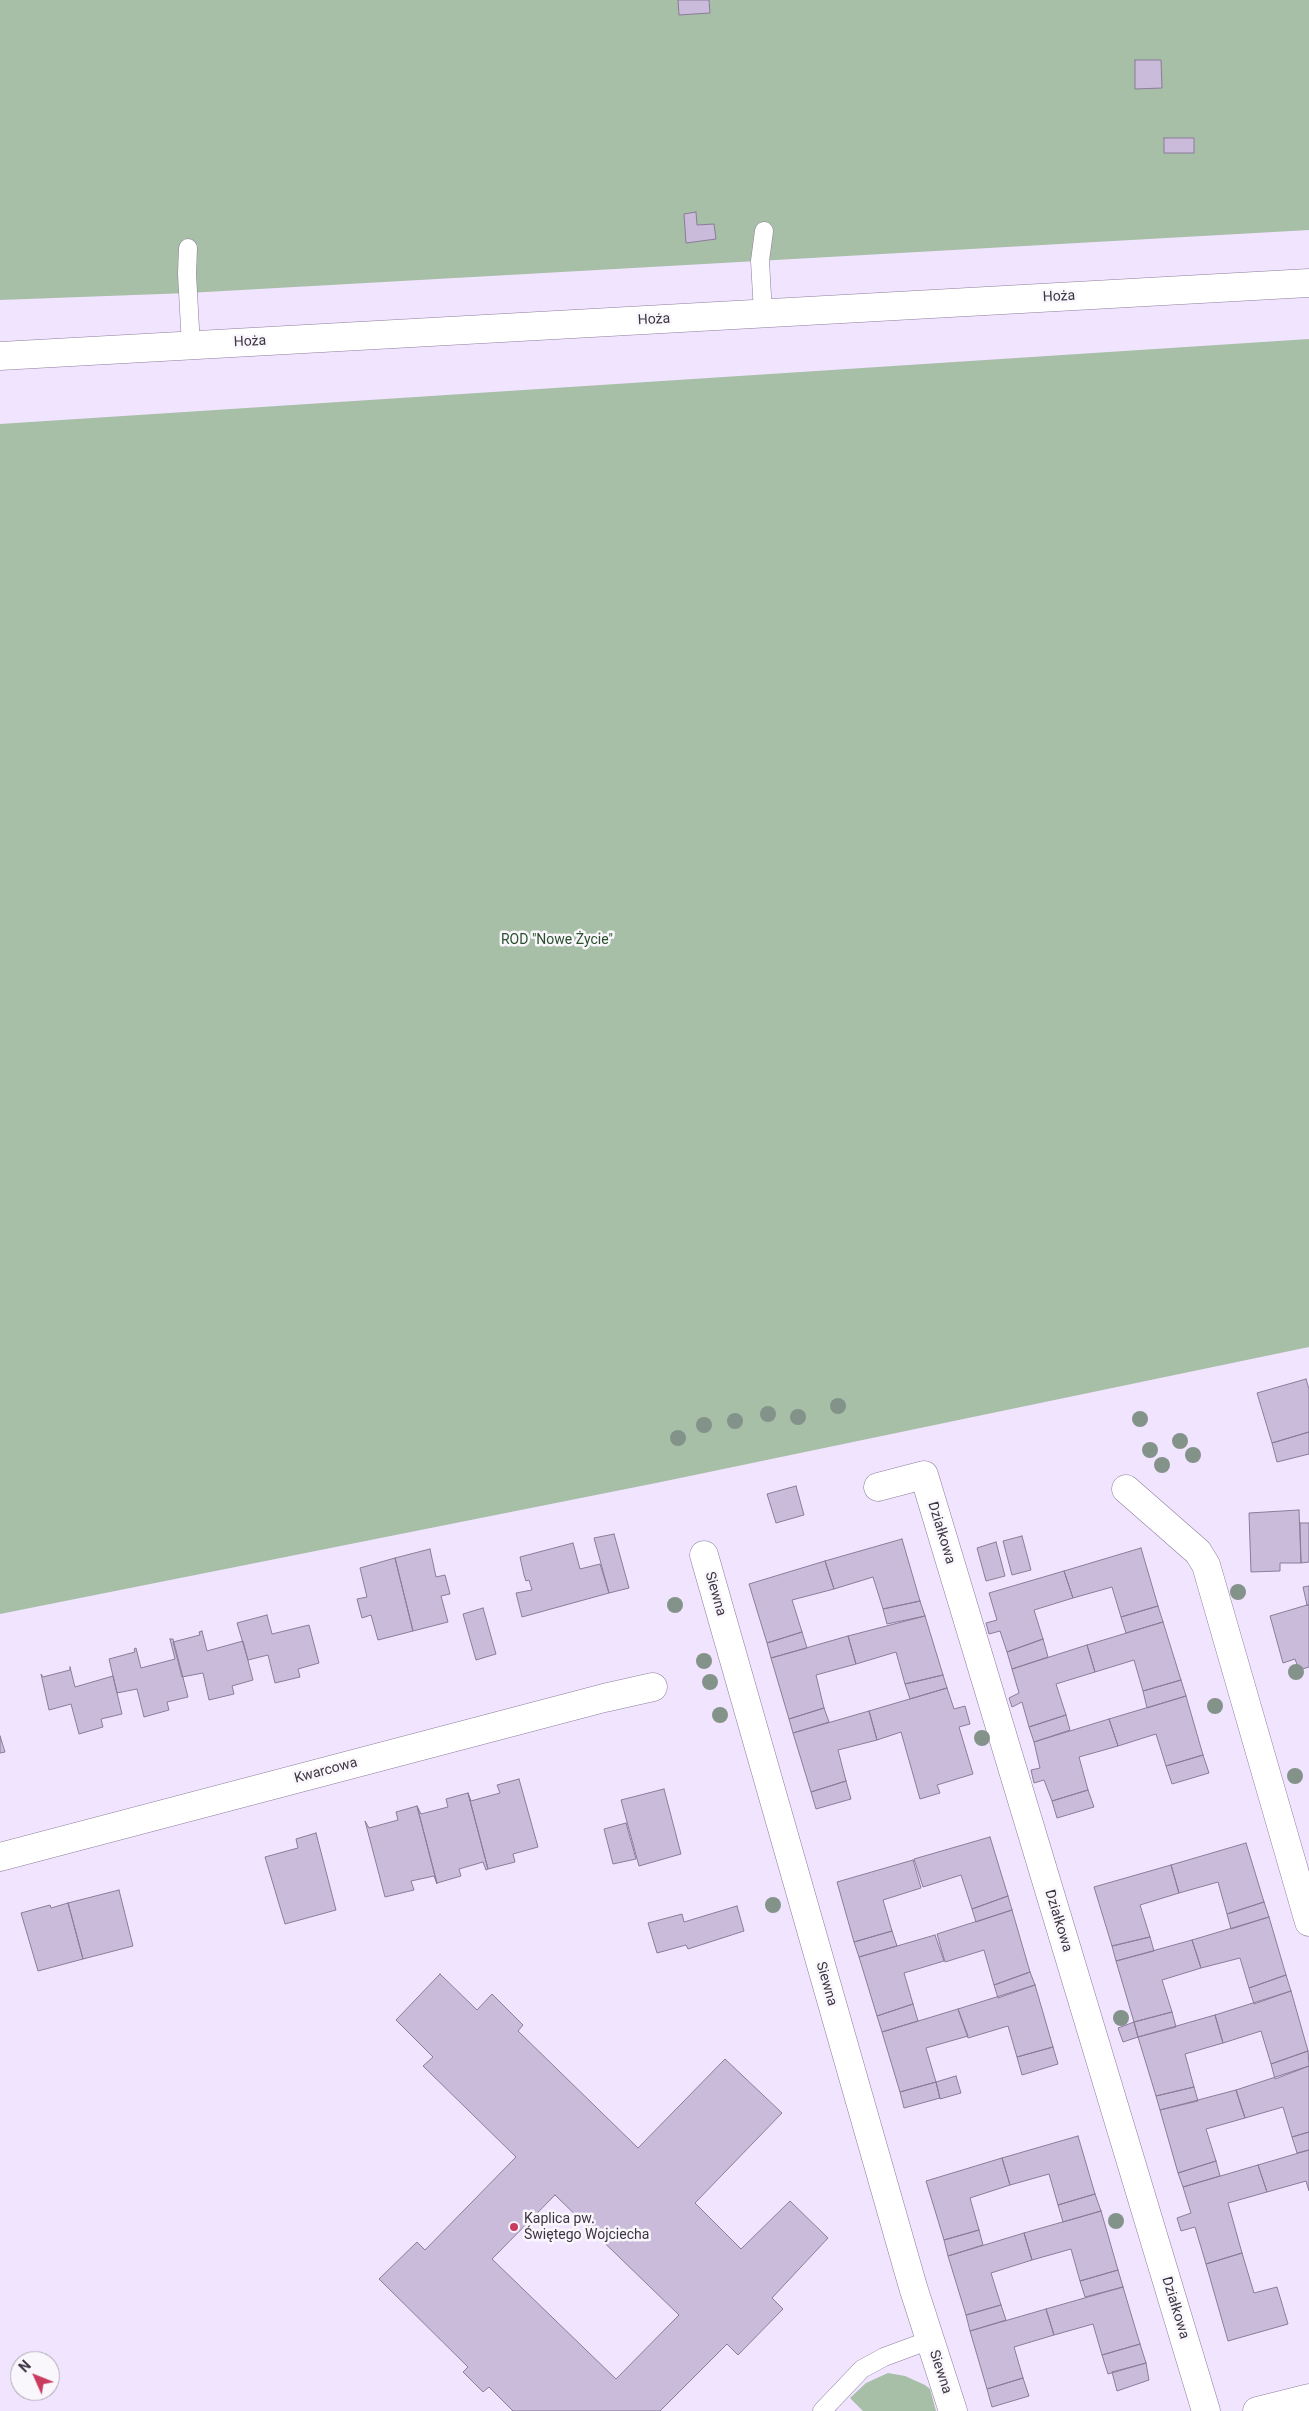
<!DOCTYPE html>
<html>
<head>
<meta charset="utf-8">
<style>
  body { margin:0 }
  #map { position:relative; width:1309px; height:2411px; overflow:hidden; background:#f1e4ff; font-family:Roboto,sans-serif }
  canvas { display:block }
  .north { position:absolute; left:10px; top:2351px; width:50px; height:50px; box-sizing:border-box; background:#f9f6fc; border:1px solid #ada9b2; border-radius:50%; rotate:314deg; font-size:14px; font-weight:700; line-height:20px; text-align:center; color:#3c3542 }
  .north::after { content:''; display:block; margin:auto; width:18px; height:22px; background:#ca3b60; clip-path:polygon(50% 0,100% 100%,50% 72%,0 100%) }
</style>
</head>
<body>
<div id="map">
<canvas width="1309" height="2411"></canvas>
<div class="north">N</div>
</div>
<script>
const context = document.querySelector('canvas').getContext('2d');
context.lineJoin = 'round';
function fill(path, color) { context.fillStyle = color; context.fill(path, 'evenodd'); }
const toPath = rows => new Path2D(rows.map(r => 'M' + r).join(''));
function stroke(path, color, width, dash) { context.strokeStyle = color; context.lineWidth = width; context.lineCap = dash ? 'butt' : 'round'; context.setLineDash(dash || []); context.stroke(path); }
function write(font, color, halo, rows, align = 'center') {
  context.font = font + ' Roboto,sans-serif'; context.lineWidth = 5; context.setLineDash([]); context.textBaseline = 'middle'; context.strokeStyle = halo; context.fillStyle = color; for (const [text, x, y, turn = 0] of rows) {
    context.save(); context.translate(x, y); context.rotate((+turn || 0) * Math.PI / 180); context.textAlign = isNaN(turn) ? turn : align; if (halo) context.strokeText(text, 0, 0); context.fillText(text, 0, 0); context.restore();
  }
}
const green = toPath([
  [0,0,1309,0,1309,230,188,293,0,300],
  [1309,339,1309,1347,661,1482,0,1614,0,424],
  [888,2373,905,2376,925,2385,930,2389,936,2411,863,2411,850,2398,866,2383]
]);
const building = toPath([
  [678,0,709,0,710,13,679,15,678,0],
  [1135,60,1161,60,1162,88,1135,89,1135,60],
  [1164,138,1194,138,1194,153,1164,153,1164,138],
  [696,212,697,225,714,224,716,239,686,243,684,214,696,212],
  [1306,1379,1309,1389,1309,1432,1272,1443,1257,1393,1306,1379],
  [1309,1432,1309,1454,1277,1462,1272,1443,1309,1432],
  [796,1486,804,1515,776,1523,767,1494,796,1486],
  [1299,1510,1301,1563,1280,1563,1280,1571,1251,1572,1249,1513,1299,1510],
  [1300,1523,1309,1523,1309,1562,1301,1563,1300,1523],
  [614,1534,629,1588,609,1593,594,1538,614,1534],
  [1022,1536,1031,1570,1012,1575,1003,1541,1022,1536],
  [902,1539,920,1601,883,1609,873,1577,834,1589,825,1561,902,1539],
  [996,1542,1005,1576,986,1581,977,1548,996,1542],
  [573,1543,580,1569,600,1564,609,1593,522,1617,516,1593,532,1590,529,1580,526,1581,524,1575,520,1557,573,1543],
  [1141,1548,1158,1606,1121,1617,1112,1587,1073,1598,1064,1571,1141,1548],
  [430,1549,436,1577,445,1575,450,1594,441,1596,448,1622,413,1631,395,1558,430,1549],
  [395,1558,413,1631,378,1640,371,1615,362,1618,357,1599,367,1597,360,1568,395,1558],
  [825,1561,834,1589,792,1600,802,1632,767,1643,749,1584,825,1561],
  [1064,1571,1073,1598,1034,1610,1043,1639,1007,1652,1000,1631,989,1634,986,1623,997,1620,989,1593,1064,1571],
  [1309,1586,1309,1605,1307,1605,1303,1587,1309,1586],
  [920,1601,925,1616,887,1624,883,1609,920,1601],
  [1307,1605,1309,1605,1309,1667,1299,1670,1295,1659,1283,1663,1270,1616,1307,1605],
  [1158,1606,1163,1622,1126,1633,1121,1617,1158,1606],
  [483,1608,496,1654,476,1660,463,1614,483,1608],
  [267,1615,272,1634,309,1625,319,1663,298,1669,300,1677,275,1683,268,1655,248,1660,237,1623,267,1615],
  [925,1616,943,1675,905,1684,896,1652,856,1664,848,1636,925,1616],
  [1163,1622,1181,1680,1143,1691,1134,1660,1095,1672,1087,1645,1163,1622],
  [202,1631,207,1651,243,1641,253,1680,232,1686,234,1694,209,1700,203,1673,182,1677,173,1642,200,1635,199,1632,202,1631],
  [802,1632,807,1648,771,1658,767,1643,802,1632],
  [848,1636,856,1664,816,1675,824,1708,789,1719,771,1658,848,1636],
  [170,1639,173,1639,188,1697,167,1702,169,1710,144,1717,137,1689,117,1693,109,1659,135,1652,134,1649,136,1648,141,1668,175,1659,170,1639],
  [1043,1639,1048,1657,1012,1669,1007,1652,1043,1639],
  [1087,1645,1095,1672,1056,1684,1066,1715,1029,1727,1022,1702,1012,1707,1009,1698,1019,1693,1012,1669,1087,1645],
  [70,1667,75,1687,113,1676,122,1714,101,1719,103,1727,79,1734,71,1704,49,1710,41,1674,43,1677,70,1670,70,1667],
  [943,1675,947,1688,910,1699,905,1684,943,1675],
  [1181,1680,1186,1696,1147,1708,1143,1691,1181,1680],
  [947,1688,954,1709,965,1706,970,1724,959,1727,973,1774,937,1785,940,1793,920,1799,901,1732,877,1740,869,1711,947,1688],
  [1186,1696,1203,1755,1166,1766,1156,1734,1118,1746,1109,1719,1186,1696],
  [824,1708,829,1722,793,1733,789,1719,824,1708],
  [869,1711,877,1740,838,1750,846,1781,811,1792,793,1733,869,1711],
  [1066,1715,1070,1730,1034,1742,1029,1727,1066,1715],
  [1109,1719,1118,1746,1079,1757,1088,1790,1052,1801,1044,1780,1034,1783,1031,1770,1040,1768,1034,1742,1109,1719],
  [0,1736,5,1752,0,1753,0,1736],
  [1203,1755,1209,1773,1172,1784,1166,1766,1203,1755],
  [519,1779,538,1847,513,1854,515,1862,488,1869,468,1793,471,1801,500,1793,497,1785,519,1779],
  [846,1781,851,1799,816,1809,811,1792,846,1781],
  [664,1789,681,1854,639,1866,621,1800,664,1789],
  [1088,1790,1094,1807,1057,1818,1052,1801,1088,1790],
  [468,1793,488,1869,486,1870,483,1862,459,1869,461,1876,437,1883,417,1806,421,1814,448,1807,446,1799,468,1793],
  [417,1806,437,1884,434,1876,411,1881,414,1890,385,1897,365,1821,369,1828,398,1820,396,1812,417,1806],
  [626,1823,636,1859,613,1864,604,1829,626,1823],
  [316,1833,336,1910,285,1924,265,1857,298,1848,296,1839,316,1833],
  [990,1837,1008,1896,972,1909,961,1875,923,1887,914,1859,990,1837],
  [1246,1843,1264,1902,1227,1914,1218,1882,1179,1893,1171,1865,1246,1843],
  [913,1860,921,1888,883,1900,892,1931,854,1942,837,1882,913,1860],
  [1171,1865,1179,1893,1140,1905,1150,1937,1112,1946,1094,1887,1171,1865],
  [119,1890,133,1946,83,1959,68,1903,119,1890],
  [1008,1896,1012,1910,976,1922,972,1909,1008,1896],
  [1264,1902,1269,1917,1231,1929,1227,1914,1264,1902],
  [68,1903,83,1959,38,1971,21,1913,50,1905,51,1908,68,1903],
  [737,1906,744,1931,688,1949,686,1945,657,1953,648,1923,682,1914,684,1922,737,1906],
  [1012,1910,1030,1972,994,1985,984,1950,945,1962,937,1934,1012,1910],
  [1269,1917,1286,1975,1249,1988,1240,1958,1201,1968,1192,1940,1269,1917],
  [892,1931,897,1946,859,1957,854,1942,892,1931],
  [935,1935,944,1961,904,1973,913,2004,877,2016,859,1957,935,1935],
  [1150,1937,1154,1951,1116,1961,1112,1946,1150,1937],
  [1192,1940,1201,1968,1162,1980,1172,2012,1134,2022,1116,1961,1192,1940],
  [1030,1972,1035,1985,998,1998,994,1985,1030,1972],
  [440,1974,477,2010,492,1994,523,2025,518,2031,638,2148,725,2059,782,2113,695,2203,741,2249,790,2201,828,2238,772,2298,783,2309,738,2355,727,2344,660,2411,513,2411,489,2387,483,2392,463,2372,468,2367,379,2279,417,2242,425,2250,516,2157,423,2066,433,2057,396,2020,440,1974],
  [555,2195,679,2315,616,2379,492,2259,555,2195],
  [1286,1975,1291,1991,1254,2004,1249,1988,1286,1975],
  [1035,1985,1053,2047,1017,2057,1008,2026,968,2038,958,2009,1035,1985],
  [1291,1991,1308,2051,1271,2064,1261,2031,1223,2043,1215,2015,1291,1991],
  [913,2004,918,2021,882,2032,877,2016,913,2004],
  [958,2009,968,2036,926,2048,936,2082,900,2092,882,2032,958,2009],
  [1172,2012,1176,2027,1138,2037,1134,2022,1172,2012],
  [1215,2015,1223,2043,1185,2054,1194,2087,1156,2096,1138,2037,1215,2015],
  [1134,2022,1138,2037,1123,2042,1118,2028,1134,2022],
  [1053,2047,1058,2064,1022,2075,1017,2057,1053,2047],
  [1308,2051,1309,2066,1275,2079,1271,2064,1308,2051],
  [1309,2066,1309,2132,1292,2137,1283,2107,1245,2118,1236,2090,1309,2066],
  [956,2076,961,2093,940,2099,936,2082,956,2076],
  [936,2082,940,2098,904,2108,900,2092,936,2082],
  [1194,2087,1198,2101,1160,2110,1156,2096,1194,2087],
  [1236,2090,1245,2118,1206,2129,1216,2161,1178,2173,1160,2110,1236,2090],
  [1309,2132,1309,2150,1297,2153,1292,2137,1309,2132],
  [1078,2136,1095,2194,1058,2205,1049,2174,1010,2185,1002,2158,1078,2136],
  [1309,2150,1309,2191,1306,2181,1267,2192,1258,2165,1309,2150],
  [1002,2158,1010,2185,970,2198,979,2230,944,2240,926,2181,1002,2158],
  [1216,2161,1220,2176,1183,2187,1178,2173,1216,2161],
  [1258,2165,1267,2192,1228,2203,1242,2253,1206,2264,1195,2227,1181,2231,1177,2218,1191,2213,1183,2187,1258,2165],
  [1095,2194,1101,2211,1063,2222,1058,2205,1095,2194],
  [1101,2211,1118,2270,1080,2281,1071,2249,1032,2260,1024,2233,1101,2211],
  [979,2230,983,2245,948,2256,944,2240,979,2230],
  [1024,2233,1032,2260,991,2273,1001,2305,966,2315,948,2256,1024,2233],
  [1242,2253,1254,2293,1277,2287,1288,2324,1228,2341,1206,2264,1242,2253],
  [1118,2270,1123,2287,1085,2297,1080,2281,1118,2270],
  [1123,2287,1140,2344,1102,2355,1093,2324,1054,2335,1046,2309,1123,2287],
  [1001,2305,1006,2320,970,2331,966,2315,1001,2305],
  [1046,2309,1054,2335,1014,2347,1023,2378,987,2389,970,2331,1046,2309],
  [1140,2344,1146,2363,1108,2374,1102,2355,1140,2344],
  [1146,2363,1149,2380,1117,2391,1112,2372,1146,2363],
  [1023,2378,1029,2396,992,2407,987,2389,1023,2378]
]);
const service = toPath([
  [188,248,187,274,191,346],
  [763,313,760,261,764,231],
  [822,2411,862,2369,884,2357,930,2340]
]);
const minor = toPath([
  [878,1487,924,1475,1206,2411],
  [1126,1489,1198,1552,1206,1565,1309,1922],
  [704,1555,913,2287,953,2411],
  [0,1857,604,1698,653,1687],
  [1257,2411,1309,2398]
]);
const tertiary = toPath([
  [0,356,1309,283]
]);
const trees = [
  [838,1406],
  [768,1414],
  [798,1417],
  [1140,1419],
  [735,1421],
  [704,1425],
  [678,1438],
  [1180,1441],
  [1150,1450],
  [1193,1455],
  [1162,1465],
  [1238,1592],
  [675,1605],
  [704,1661],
  [1296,1672],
  [710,1682],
  [1215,1706],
  [720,1715],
  [982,1738],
  [1295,1776],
  [773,1905],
  [1121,2018],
  [1116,2221]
];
const markers = [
  [514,2227,5,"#ca3b60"]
];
const streetNames = [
  ["Hoża",1059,297,-3],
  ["Hoża",654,320,-3],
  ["Hoża",250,342,-3],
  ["Działkowa",941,1533,73],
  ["Siewna",715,1594,74],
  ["Kwarcowa",326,1771,-15],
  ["Działkowa",1058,1921,73],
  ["Siewna",826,1984,74],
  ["Działkowa",1175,2308,73],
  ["Siewna",940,2372,72]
];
const parkNames = [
  ["ROD \"Nowe Życie\"",557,940]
];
const poiNames = [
  ["Kaplica pw.",524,2219],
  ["Świętego Wojciecha",524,2235]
];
fill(green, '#a7bea7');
fill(building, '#cabbda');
stroke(building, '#8b7c9a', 1);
stroke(service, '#8d7e9c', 19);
stroke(minor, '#8d7e9c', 29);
stroke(tertiary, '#8d7e9c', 29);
stroke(service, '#fff', 18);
stroke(minor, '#fff', 28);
stroke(tertiary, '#fff', 28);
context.fillStyle = '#84938a';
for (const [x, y] of trees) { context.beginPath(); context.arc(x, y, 8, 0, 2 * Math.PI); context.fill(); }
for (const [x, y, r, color] of markers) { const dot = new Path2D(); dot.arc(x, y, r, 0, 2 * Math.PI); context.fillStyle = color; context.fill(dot); stroke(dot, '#f9f6fc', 2); }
write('14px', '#3c3542', '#f9f6fc', streetNames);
write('14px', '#2a512b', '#f9f6fc', parkNames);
write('14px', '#3c3542', '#f9f6fc', poiNames, 'left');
</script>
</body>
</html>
